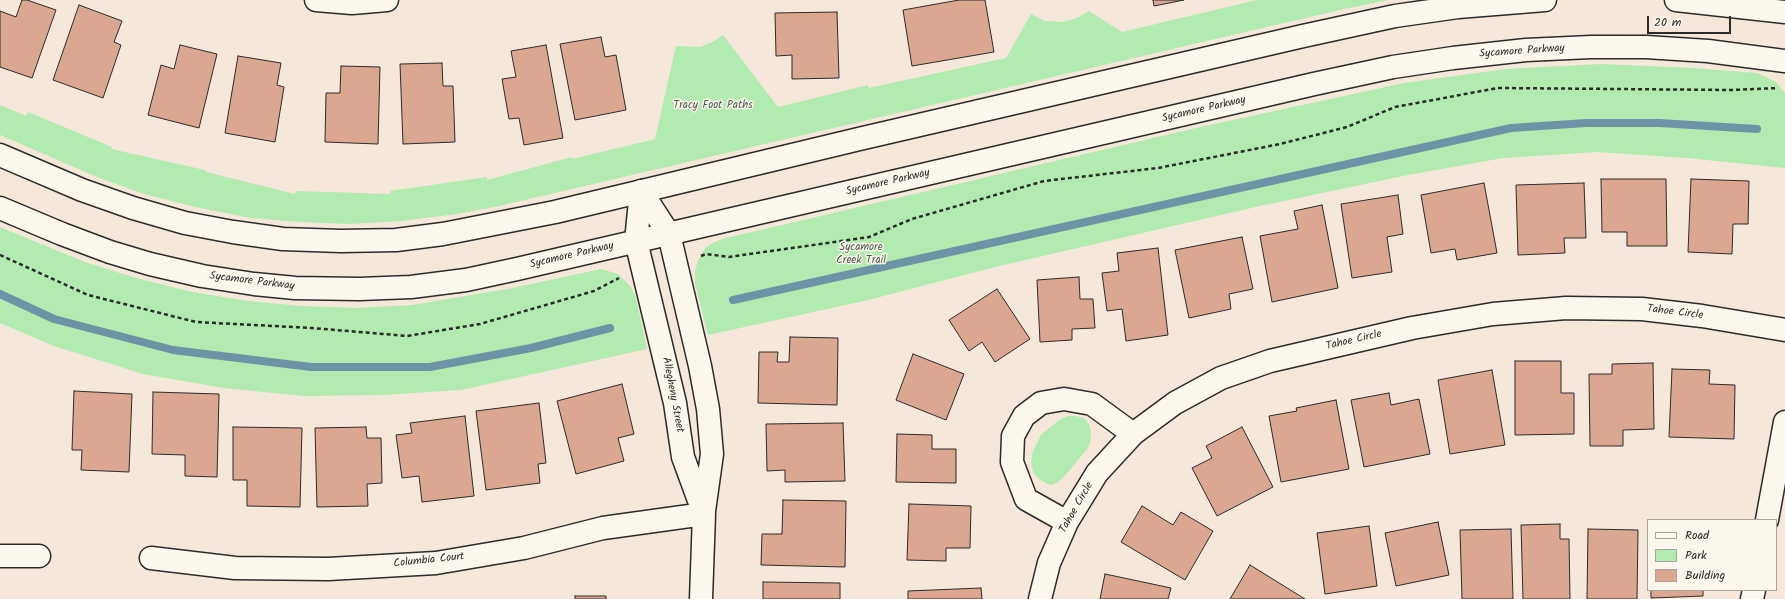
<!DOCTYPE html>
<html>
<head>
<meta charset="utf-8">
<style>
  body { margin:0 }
  #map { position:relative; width:1785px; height:599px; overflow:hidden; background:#f5e7da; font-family:Kalam,sans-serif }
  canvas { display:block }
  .legend { position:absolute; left:1647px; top:519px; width:130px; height:72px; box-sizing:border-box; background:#fbf7ec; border:1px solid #a8a59f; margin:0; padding:5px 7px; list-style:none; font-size:12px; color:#2b2b2b }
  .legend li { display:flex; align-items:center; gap:8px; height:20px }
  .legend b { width:20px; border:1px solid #a8a59f }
  .scale { position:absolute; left:1647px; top:16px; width:84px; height:18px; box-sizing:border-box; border:2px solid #2b2b2b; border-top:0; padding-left:5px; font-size:12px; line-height:14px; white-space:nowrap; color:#2b2b2b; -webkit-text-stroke:3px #fbf7ec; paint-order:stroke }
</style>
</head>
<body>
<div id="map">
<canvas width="1785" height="599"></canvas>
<ul class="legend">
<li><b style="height:5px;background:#fbf7ec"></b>Road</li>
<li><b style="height:11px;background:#b1ebaf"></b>Park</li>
<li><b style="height:11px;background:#dca790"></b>Building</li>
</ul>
<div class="scale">20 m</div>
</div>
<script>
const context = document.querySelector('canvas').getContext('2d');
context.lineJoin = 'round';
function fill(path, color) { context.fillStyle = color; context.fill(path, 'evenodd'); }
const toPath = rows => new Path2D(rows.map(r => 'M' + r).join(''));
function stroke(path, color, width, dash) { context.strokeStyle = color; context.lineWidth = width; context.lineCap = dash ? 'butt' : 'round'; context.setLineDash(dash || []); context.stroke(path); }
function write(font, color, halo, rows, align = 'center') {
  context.font = font + ' Kalam,sans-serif'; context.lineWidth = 3; context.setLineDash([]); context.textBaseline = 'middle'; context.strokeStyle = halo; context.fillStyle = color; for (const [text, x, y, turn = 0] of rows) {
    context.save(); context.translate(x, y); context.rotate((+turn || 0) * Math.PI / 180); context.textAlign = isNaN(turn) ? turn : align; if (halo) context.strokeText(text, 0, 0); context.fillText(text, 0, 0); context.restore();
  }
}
const green = toPath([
  [1257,0,1389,0,1344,9,499,206,457,214,401,221,349,224,300,222,251,218,195,207,141,193,97,177,0,135,0,105,26,116,28,112,112,147,111,149,205,170,206,172,295,194,296,191,390,194,390,191,487,177,487,180,572,157,573,159,655,139,676,46,700,47,712,42,723,35,778,107,868,85,869,88,1006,58,1031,14,1045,21,1063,22,1077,18,1089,11,1122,32],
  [1601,64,1693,68,1757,73,1776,82,1785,93,1785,168,1687,158,1598,152,1503,158,1408,175,1260,206,995,267,868,300,708,335,695,283,695,271,698,260,705,248,713,243,722,239,1196,128,1404,83,1506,69],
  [0,227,85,262,136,278,192,292,248,301,301,306,357,308,412,305,513,288,601,269,618,274,631,287,636,298,647,349,461,390,382,395,304,396,224,388,143,374,54,346,0,323],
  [1068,416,1076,416,1084,418,1089,424,1091,432,1090,443,1087,449,1063,478,1057,483,1051,485,1046,483,1038,478,1033,472,1031,462,1033,451,1041,435,1059,420]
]);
const stream = toPath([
  [0,294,54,319,173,350,311,367,430,367,531,348,610,328],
  [733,300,1511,128,1586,123,1659,123,1757,129]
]);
const building = toPath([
  [22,0,27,0,56,10,32,78,0,67,0,11,16,17,22,0],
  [959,0,985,0,994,52,912,66,903,10,959,0],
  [1153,0,1184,0,1154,6,1153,0],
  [79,5,122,21,114,42,121,45,103,98,53,80,79,5],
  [837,12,839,78,792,79,792,55,776,56,775,13,837,12],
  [601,37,605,57,616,55,626,110,575,120,560,44,601,37],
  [180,45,217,54,199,128,148,115,161,65,174,69,180,45],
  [546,45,563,138,524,145,519,118,509,119,502,79,516,77,511,51,546,45],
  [238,56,281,63,277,85,284,87,275,142,225,133,238,56],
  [442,63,443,86,453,86,455,142,403,144,400,64,442,63],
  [341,66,380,67,378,144,325,142,326,93,340,93,341,66],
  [1601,179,1666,179,1667,246,1627,246,1627,232,1602,232,1601,179],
  [1691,179,1749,181,1748,224,1733,224,1732,254,1688,252,1691,179],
  [1484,183,1497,253,1457,260,1455,249,1431,253,1421,195,1484,183],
  [1584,183,1586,238,1564,238,1565,253,1518,255,1516,185,1584,183],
  [1398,195,1403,234,1387,237,1392,272,1352,278,1341,204,1398,195],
  [1322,205,1338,288,1272,302,1260,236,1298,229,1294,211,1322,205],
  [1242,237,1253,289,1229,294,1231,309,1189,318,1175,250,1242,237],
  [1158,248,1168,335,1126,341,1122,309,1107,311,1102,273,1119,271,1117,253,1158,248],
  [1079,277,1080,299,1093,299,1095,328,1072,329,1072,340,1040,342,1037,280,1079,277],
  [997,289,1030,339,995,362,982,342,969,351,949,320,997,289],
  [790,337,838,338,837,405,758,403,759,352,778,352,777,362,789,362,790,337],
  [913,354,964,374,946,420,896,400,913,354],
  [1515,361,1561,361,1561,393,1574,393,1574,434,1515,435,1515,361],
  [1653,363,1654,429,1623,430,1623,446,1590,446,1589,374,1612,374,1612,364,1653,363],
  [1672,369,1710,370,1709,384,1735,385,1734,439,1669,437,1672,369],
  [1492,370,1505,445,1450,454,1438,380,1492,370],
  [622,384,634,434,618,438,624,461,576,474,557,401,622,384],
  [74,391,132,394,129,472,81,470,82,450,72,450,74,391],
  [153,392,219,394,217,477,185,476,185,455,152,454,153,392],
  [1389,393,1391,405,1419,399,1430,454,1364,467,1351,400,1389,393],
  [1336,400,1349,469,1281,482,1269,416,1297,411,1296,408,1336,400],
  [539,403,546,463,538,464,540,483,486,490,476,411,539,403],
  [465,416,474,496,422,502,419,476,402,478,396,435,412,433,410,423,465,416],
  [843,423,845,481,785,482,785,470,767,471,766,424,843,423],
  [233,427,302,428,300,507,247,506,247,480,233,480,233,427],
  [366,427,367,438,381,438,382,483,367,484,368,506,317,507,315,428,366,427],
  [1242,427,1273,487,1217,516,1192,468,1212,458,1206,446,1242,427],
  [897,434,932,435,932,449,956,449,956,483,896,482,897,434],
  [783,500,846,501,845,567,761,565,762,534,782,534,783,500],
  [909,504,971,506,970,548,946,548,946,561,907,560,909,504],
  [1142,506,1173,525,1181,512,1213,531,1185,580,1121,542,1142,506],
  [1438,522,1449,575,1396,586,1385,533,1438,522],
  [1560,524,1560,539,1569,539,1570,599,1523,599,1521,525,1560,524],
  [1369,526,1377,586,1325,594,1317,533,1369,526],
  [1511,529,1513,599,1462,599,1460,530,1511,529],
  [1588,529,1638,530,1637,599,1587,599,1588,529],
  [1250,565,1305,599,1230,599,1250,565],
  [1105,574,1171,588,1168,599,1100,599,1105,574],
  [763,582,840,583,840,599,763,599,763,582],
  [981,588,982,599,908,599,908,591,981,588],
  [1651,590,1703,590,1703,596,1651,598,1651,590],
  [575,596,606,596,606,599,575,599,575,596]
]);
const path = toPath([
  [0,255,88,295,196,322,312,328,407,336,480,324,594,291,619,278],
  [701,256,706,254,729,257,869,237,912,219,1044,181,1158,168,1280,144,1347,127,1395,107,1498,88,1732,90,1778,88]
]);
const street = toPath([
  [316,0,352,3,387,0],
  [641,191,636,241,675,403,683,457,704,514,701,599],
  [641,191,669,234,700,366,708,409,712,454,704,511],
  [1767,520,1785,422],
  [1067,522,1026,499,1012,462,1013,436,1024,416,1041,403,1064,399,1092,404,1133,434],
  [0,556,39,556],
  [151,558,235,568,328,569,436,563,524,548,603,528,704,514],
  [1040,599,1049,563,1067,522,1097,473,1133,434,1175,403,1221,378,1270,361,1412,328,1493,314,1566,308,1642,309,1702,316,1785,330],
  [1752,599,1754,590]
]);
const secondary = toPath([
  [1676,0,1785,12],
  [0,155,82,190,133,208,185,223,233,232,283,239,341,241,396,240,443,234,555,212,859,139,1303,36,1395,16,1458,7,1545,0],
  [0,208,62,234,110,252,150,264,202,276,254,284,295,288,359,289,411,287,466,280,517,269,1314,84,1393,67,1453,58,1526,50,1591,47,1646,47,1708,51,1785,61]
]);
const streetNames = [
  ["Sycamore Parkway",1522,52,-4],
  ["Sycamore Parkway",1204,110,-13],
  ["Sycamore Parkway",888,183,-13],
  ["Sycamore Parkway",572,256,-13],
  ["Sycamore Parkway",252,282,7],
  ["Tahoe Circle",1675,313,7],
  ["Tahoe Circle",1354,341,-13],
  ["Allegheny Street",672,395,79],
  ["Tahoe Circle",1077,508,-60],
  ["Columbia Court",429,561,-6]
];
const parkNames = [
  ["Tracy Foot Paths",713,106],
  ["Sycamore",861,248],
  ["Creek Trail",861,261]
];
fill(green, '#b1ebaf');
stroke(stream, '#6c94a7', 8);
fill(building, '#dca790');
stroke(building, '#2b2b2b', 1);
stroke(street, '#2b2b2b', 25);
stroke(secondary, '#2b2b2b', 25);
stroke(path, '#2b2b2b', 2.5, [4, 3]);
stroke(street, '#fbf7ec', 22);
stroke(secondary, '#fbf7ec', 22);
write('11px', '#2b2b2b', '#fbf7ec', streetNames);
write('11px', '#4c5b4c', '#fbf7ec', parkNames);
</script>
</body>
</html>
